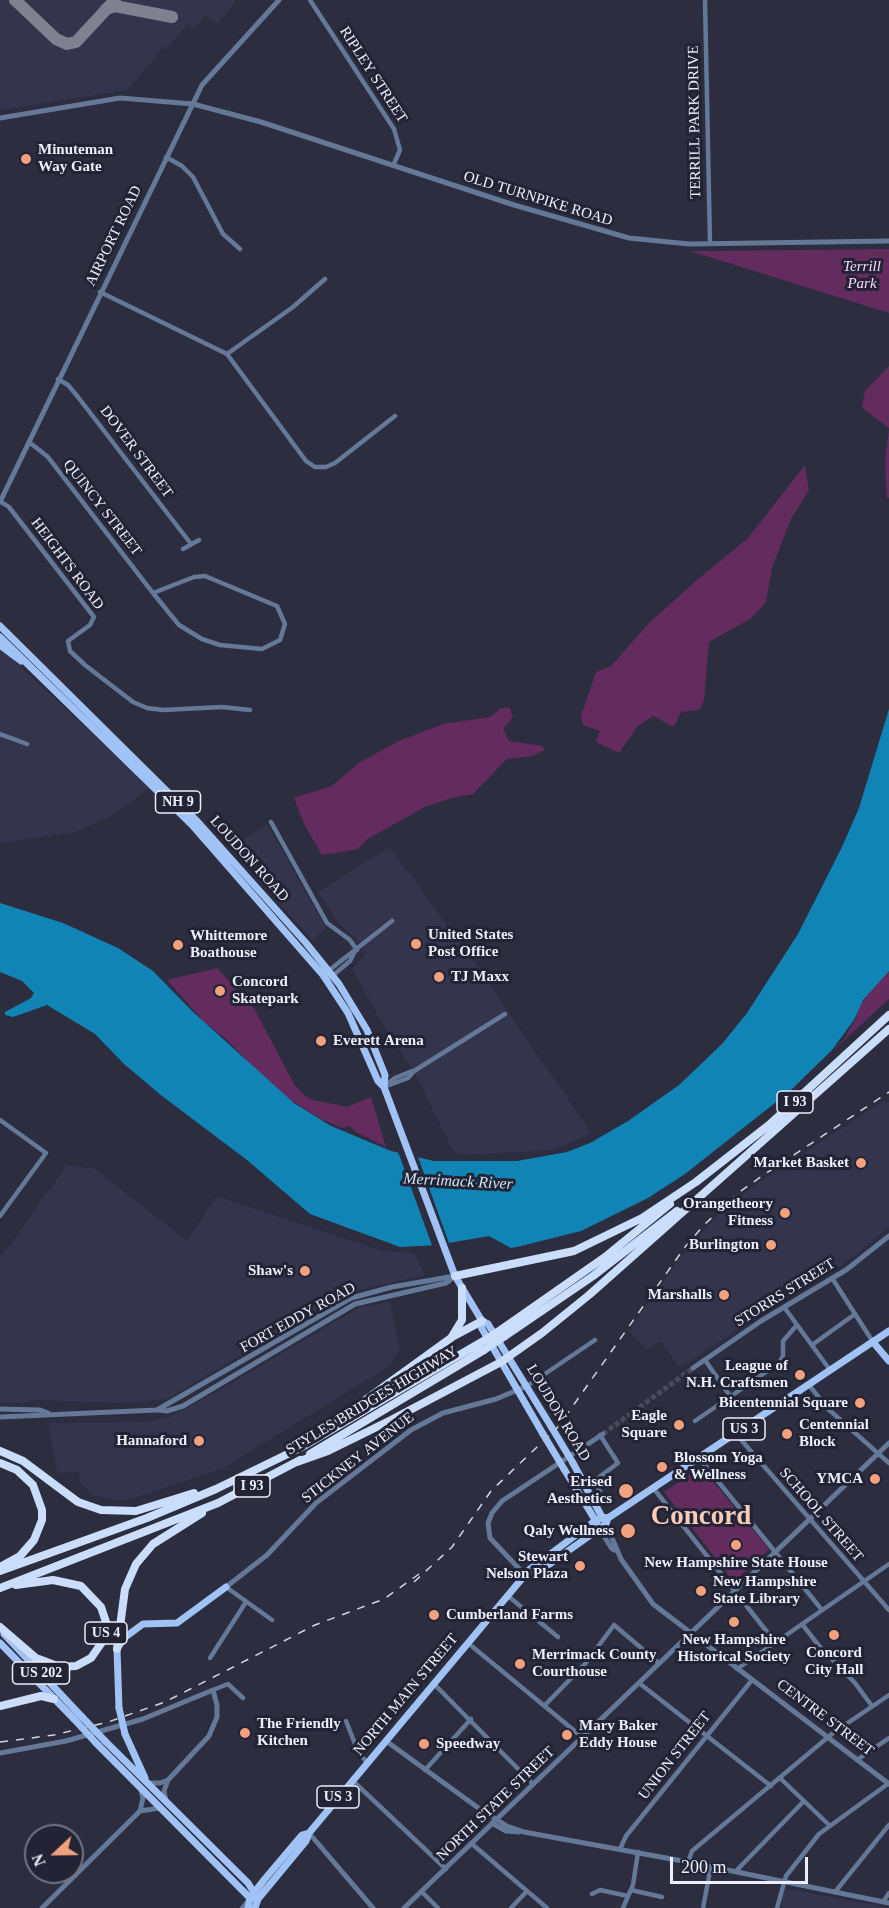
<!DOCTYPE html>
<html>
<head>
<meta charset="utf-8">
<style>
  body { margin:0 }
  #map { position:relative; width:889px; height:1908px; overflow:hidden; background:#2c2d3f; font-family:"Times New Roman",serif }
  canvas { display:block }
  .north { position:absolute; left:24px; top:1824px; width:60px; height:60px; box-sizing:border-box; background:#222334; border:2px solid #737483; border-radius:50%; rotate:248deg; font-size:16px; font-weight:700; line-height:24px; text-align:center; color:#edeefa }
  .north::after { content:''; display:block; margin:auto; width:21px; height:27px; background:#f2a17e; clip-path:polygon(50% 0,100% 100%,50% 72%,0 100%) }
  .scale { position:absolute; left:670px; top:1857px; width:138px; height:27px; box-sizing:border-box; border:3px solid #edeefa; border-top:0; padding-left:8px; font-size:18px; line-height:21px; white-space:nowrap; color:#edeefa; -webkit-text-stroke:4px #222334; paint-order:stroke }
</style>
</head>
<body>
<div id="map">
<canvas width="889" height="1908"></canvas>
<div class="north">N</div>
<div class="scale">200 m</div>
</div>
<script>
const context = document.querySelector('canvas').getContext('2d');
context.lineJoin = 'round';
function fill(path, color) { context.fillStyle = color; context.fill(path, 'evenodd'); }
const toPath = rows => new Path2D(rows.map(r => 'M' + r).join(''));
function stroke(path, color, width, dash) { context.strokeStyle = color; context.lineWidth = width; context.lineCap = dash ? 'butt' : 'round'; context.setLineDash(dash || []); context.stroke(path); }
function write(font, color, halo, rows, align = 'center') {
  context.font = font + ' "Times New Roman",serif'; context.lineWidth = 6; context.setLineDash([]); context.textBaseline = 'middle'; context.strokeStyle = halo; context.fillStyle = color; for (const [text, x, y, turn = 0] of rows) {
    context.save(); context.translate(x, y); context.rotate((+turn || 0) * Math.PI / 180); context.textAlign = isNaN(turn) ? turn : align; if (halo) context.strokeText(text, 0, 0); context.fillText(text, 0, 0); context.restore();
  }
}
const built = toPath([
  [0,0,235,0,235,3,217,25,205,15,194,28,188,23,167,49,164,46,128,90,0,110],
  [0,648,110,750,149,788,110,817,75,832,0,843],
  [267,824,326,928,312,940,273,896,236,845],
  [390,847,483,975,591,1133,554,1150,463,1155,453,1151,417,1077,386,1030,352,969,365,954,357,939,339,924,318,892],
  [884,1101,889,1102,889,1227,845,1263,770,1308,680,1368,661,1341,647,1350,630,1332,632,1326,678,1261,721,1211,761,1181],
  [67,1165,95,1169,187,1241,216,1196,380,1250,415,1254,425,1275,346,1293,167,1399,117,1403,32,1400,24,1403,0,1403,0,1259],
  [390,1302,400,1349,388,1367,223,1468,132,1499,112,1500,92,1495,80,1483,79,1472,57,1473,48,1423,146,1422,167,1418,215,1393,348,1314,360,1307],
  [784,1888,884,1907,885,1908,784,1908,781,1904]
]);
const green = toPath([
  [889,249,889,313,690,251,708,251],
  [889,366,889,498,887,498,885,464,889,428,862,408,865,391],
  [805,465,809,490,791,519,772,568,766,602,750,619,709,642,704,701,699,710,681,712,674,727,653,716,637,727,619,753,596,742,600,731,583,725,581,716,596,672,611,666,649,623,698,579,748,538],
  [501,708,510,708,513,717,503,729,509,741,543,746,544,750,532,756,507,759,473,794,451,798,425,807,366,840,358,849,322,855,304,824,294,798,332,786,360,762,399,741,443,724,490,717],
  [217,968,255,1010,294,1084,301,1092,310,1099,347,1107,371,1097,386,1147,356,1132,349,1126,342,1128,321,1119,278,1092,226,1039,205,1023,167,980],
  [889,969,889,999,828,1055,844,1039,856,1018,858,1008,882,975],
  [701,1467,769,1549,734,1582,664,1492]
]);
const water = toPath([
  [889,709,889,971,863,1000,854,1020,832,1050,790,1091,685,1174,648,1198,581,1231,517,1247,511,1248,489,1236,437,1245,400,1247,310,1214,247,1160,162,1096,124,1064,95,1034,47,1005,13,1017,5,1015,5,1012,31,998,34,993,22,981,0,972,0,903,63,923,118,948,153,971,192,1011,294,1103,331,1126,391,1151,434,1161,517,1161,567,1152,590,1143,628,1121,679,1085,722,1044,747,1013,798,934,842,847,859,808]
]);
const pier = toPath([
  [397,1149,417,1154,450,1246,433,1248]
]);
const taxiway = toPath([
  [15,0,56,39,67,44,76,42,115,0],
  [106,9,115,6,172,17]
]);
const tertiaryTunnel = toPath([
  [603,1434,693,1368]
]);
const minor = toPath([
  [310,0,394,129,400,150,393,166],
  [705,0,710,243],
  [166,157,182,166,193,177,223,234,240,249],
  [100,292,227,354,306,461,315,467,326,467,335,463,395,416],
  [227,354,293,307,325,279],
  [58,379,68,385,78,397,191,544],
  [29,442,48,457,153,593],
  [0,501,9,507,94,617,90,625,68,641,70,651,85,665,133,702,147,708,163,710,222,707,250,710],
  [183,549,199,540],
  [205,576,277,606,285,624,280,640,262,649,220,645,202,639,179,625,153,593,194,577,205,576],
  [0,734,27,744],
  [271,822,327,923,350,940,357,950],
  [323,975,392,921],
  [331,977,350,961,355,951],
  [386,1085,395,1078,412,1071],
  [384,1087,408,1078,414,1071,505,1014],
  [0,1120,46,1153,0,1216],
  [832,1278,873,1342],
  [784,1307,830,1370],
  [812,1345,855,1314],
  [705,1360,730,1396],
  [809,1385,827,1408,889,1463],
  [527,1386,595,1340],
  [695,1421,779,1363,783,1356,783,1341,797,1325],
  [736,1434,889,1610],
  [700,1459,822,1610],
  [654,1489,775,1642],
  [600,1491,594,1481,618,1463,600,1435],
  [226,1587,272,1620],
  [508,1596,558,1637],
  [802,1624,820,1647,855,1683,872,1706],
  [468,1643,582,1737],
  [210,1658,246,1602],
  [737,1669,889,1564],
  [639,1683,771,1786],
  [434,1684,533,1784],
  [213,1690,228,1684,243,1698],
  [546,1704,585,1664,614,1625,659,1663],
  [346,1721,359,1754,367,1762],
  [857,1760,889,1738],
  [425,1770,471,1719],
  [780,1778,828,1824],
  [352,1780,446,1869],
  [472,1844,547,1908],
  [620,1849,626,1836,752,1680],
  [688,1862,692,1851,833,1733,889,1695],
  [736,1871,804,1801],
  [631,1890,662,1897],
  [422,1892,438,1908],
  [835,1892,889,1825],
  [592,1894,600,1890,628,1896],
  [883,1902,889,1893],
  [242,1908,249,1900],
  [511,1908,527,1891],
  [623,1908,633,1885,638,1852],
  [703,1908,711,1866],
  [777,1908,786,1876,819,1834,889,1783]
]);
const tertiary = toPath([
  [0,118,120,98,193,104,261,122,514,205,629,238,689,244,889,241],
  [0,502,202,85,279,0],
  [693,1368,761,1321,846,1270,889,1236],
  [0,1409,40,1410,48,1413],
  [159,1410,167,1411,183,1406,355,1304,446,1283,455,1276],
  [0,1417,157,1410,351,1298,392,1287,455,1276],
  [606,1524,621,1559,653,1604,889,1784],
  [599,1528,612,1549,617,1551],
  [526,1576,490,1538,488,1523,492,1513,502,1501,603,1434],
  [226,1587,267,1555,316,1503,411,1430,443,1413,496,1399,527,1386],
  [386,1741,477,1807,507,1826,524,1832,688,1862,889,1903],
  [0,1753,66,1741,143,1719,213,1690,217,1705,217,1717,209,1736,168,1780,160,1783,147,1783],
  [140,1787,143,1798,140,1811],
  [166,1801,164,1791,168,1780],
  [492,1823,506,1831,519,1832],
  [309,1833,373,1908],
  [42,1908,140,1811,160,1808],
  [404,1908,889,1443]
]);
const primary = toPath([
  [0,626,197,821,306,943,339,984,367,1030,385,1075,384,1087],
  [0,637,192,825,323,975,348,1013,378,1081,384,1087,455,1276,482,1321,488,1324,552,1428],
  [0,645,21,661],
  [482,1321,481,1327,543,1434],
  [873,1342,889,1361],
  [573,1463,603,1519],
  [564,1469,597,1523],
  [526,1576,537,1573,606,1524,608,1518,889,1331],
  [4,1634,82,1717],
  [0,1643,74,1719],
  [119,1708,117,1649,124,1638,143,1624,177,1623,226,1587],
  [125,1734,145,1778],
  [105,1741,248,1883,258,1899],
  [96,1743,250,1898,258,1899],
  [248,1908,250,1898,264,1880,302,1835,309,1833],
  [255,1908,258,1899,306,1841,309,1833,530,1569,595,1521,602,1517,608,1518]
]);
const motorway = toPath([
  [455,1276,574,1251,642,1218,696,1182,769,1125,889,1015],
  [502,1329,605,1257,670,1204],
  [454,1336,482,1321],
  [505,1336,593,1276,677,1211],
  [328,1427,451,1338,462,1320,462,1288],
  [0,1451,23,1461,78,1502,101,1510,136,1511,194,1493],
  [310,1454,484,1350],
  [297,1462,328,1451,391,1420,501,1362,542,1333,589,1295,889,1029],
  [0,1463,17,1470,33,1485,42,1510,42,1520,34,1540,20,1556,0,1567],
  [0,1571,147,1518,216,1489,302,1447,480,1343],
  [0,1588,218,1503,300,1460],
  [0,1627,36,1658,60,1667,76,1666,91,1658,105,1638,106,1622,101,1607,81,1586,53,1580,16,1585],
  [117,1649,125,1589,136,1564,153,1544,202,1513],
  [0,1706,41,1696,54,1699]
]);
const rail = toPath([
  [414,1582,452,1547,491,1491,558,1427,685,1247,704,1225,738,1193,762,1176,889,1092],
  [0,1742,54,1735,108,1722,165,1702,315,1625,384,1599,419,1574]
]);
const primaryBridge = toPath([
  [552,1428,573,1463],
  [543,1434,564,1469],
  [119,1708,125,1734],
  [82,1717,105,1741],
  [74,1719,96,1743]
]);
const motorwayBridge = toPath([
  [480,1343,502,1329],
  [484,1350,505,1336]
]);
const markers = [
  [26,159,6,"#f2a17e"],
  [416,944,6,"#f2a17e"],
  [178,945,6,"#f2a17e"],
  [439,977,6,"#f2a17e"],
  [220,991,6,"#f2a17e"],
  [321,1041,6,"#f2a17e"],
  [861,1163,6,"#f2a17e"],
  [785,1213,6,"#f2a17e"],
  [771,1245,6,"#f2a17e"],
  [305,1271,6,"#f2a17e"],
  [724,1295,6,"#f2a17e"],
  [800,1375,6,"#f2a17e"],
  [860,1403,6,"#f2a17e"],
  [679,1425,6,"#f2a17e"],
  [787,1434,6,"#f2a17e"],
  [199,1441,6,"#f2a17e"],
  [662,1467,6,"#f2a17e"],
  [875,1479,6,"#f2a17e"],
  [626,1491,8,"#f2a17e"],
  [628,1531,8,"#f2a17e"],
  [736,1545,6,"#f2a17e"],
  [580,1566,6,"#f2a17e"],
  [701,1591,6,"#f2a17e"],
  [434,1615,6,"#f2a17e"],
  [734,1622,6,"#f2a17e"],
  [834,1635,6,"#f2a17e"],
  [520,1664,6,"#f2a17e"],
  [245,1733,6,"#f2a17e"],
  [567,1735,6,"#f2a17e"],
  [424,1744,6,"#f2a17e"]
];
const shields = [
  [178,802,45],
  [795,1102,36],
  [744,1429,42],
  [252,1486,36],
  [106,1633,42],
  [41,1673,57],
  [338,1797,42]
];
const shieldNames = [
  ["NH 9",178,802],
  ["I 93",795,1102],
  ["US 3",744,1429],
  ["I 93",252,1486],
  ["US 4",106,1633],
  ["US 202",41,1673],
  ["US 3",338,1797]
];
const streetNames = [
  ["RIPLEY STREET",373,75,57],
  ["TERRILL PARK DRIVE",695,122,-91],
  ["OLD TURNPIKE ROAD",538,199,17],
  ["AIRPORT ROAD",114,236,-64],
  ["DOVER STREET",136,452,53],
  ["QUINCY STREET",102,508,52],
  ["HEIGHTS ROAD",67,564,53],
  ["LOUDON ROAD",249,859,48],
  ["STORRS STREET",785,1293,-32],
  ["FORT EDDY ROAD",298,1318,-29],
  ["STYLES BRIDGES HIGHWAY",372,1401,-31],
  ["LOUDON ROAD",558,1413,59],
  ["STICKNEY AVENUE",358,1458,-38],
  ["SCHOOL STREET",821,1515,49],
  ["NORTH MAIN STREET",406,1695,-50],
  ["CENTRE STREET",825,1718,37],
  ["UNION STREET",675,1756,-52],
  ["NORTH STATE STREET",496,1804,-44]
];
const poiNames = [
  ["Minuteman",38,150],
  ["Way Gate",38,167],
  ["United States",428,935],
  ["Post Office",428,952],
  ["Whittemore",190,936],
  ["Boathouse",190,953],
  ["TJ Maxx",451,977],
  ["Concord",232,982],
  ["Skatepark",232,999],
  ["Everett Arena",333,1041],
  ["Market Basket",849,1163,"right"],
  ["Orangetheory",773,1204,"right"],
  ["Fitness",773,1221,"right"],
  ["Burlington",759,1245,"right"],
  ["Shaw's",293,1271,"right"],
  ["Marshalls",712,1295,"right"],
  ["League of",788,1366,"right"],
  ["N.H. Craftsmen",788,1383,"right"],
  ["Bicentennial Square",848,1403,"right"],
  ["Eagle",667,1416,"right"],
  ["Square",667,1433,"right"],
  ["Centennial",799,1425],
  ["Block",799,1442],
  ["Hannaford",187,1441,"right"],
  ["Blossom Yoga",674,1458],
  ["& Wellness",674,1475],
  ["YMCA",863,1479,"right"],
  ["Erised",612,1482,"right"],
  ["Aesthetics",612,1499,"right"],
  ["Qaly Wellness",614,1531,"right"],
  ["Stewart",568,1557,"right"],
  ["Nelson Plaza",568,1574,"right"],
  ["New Hampshire State House",736,1563,"center"],
  ["New Hampshire",713,1582],
  ["State Library",713,1599],
  ["Cumberland Farms",446,1615],
  ["New Hampshire",734,1640,"center"],
  ["Historical Society",734,1657,"center"],
  ["Concord",834,1653,"center"],
  ["City Hall",834,1670,"center"],
  ["Merrimack County",532,1655],
  ["Courthouse",532,1672],
  ["The Friendly",257,1724],
  ["Kitchen",257,1741],
  ["Mary Baker",579,1726],
  ["Eddy House",579,1743],
  ["Speedway",436,1744]
];
const parkNames = [
  ["Terrill",862,267],
  ["Park",862,284]
];
const waterNames = [
  ["Merrimack River",458,1182,3]
];
const townNames = [
  ["Concord",701,1517]
];
fill(built, '#34354d');
fill(green, '#632b5e');
fill(water, '#1085b5');
fill(pier, '#2c2d3f');
stroke(taxiway, '#808190', 12);
stroke(tertiaryTunnel, '#494a5b', 5, [5, 2.5]);
stroke(minor, '#647997', 4.5);
stroke(tertiary, '#647997', 5);
stroke(primary, '#a0c2f4', 7);
stroke(motorway, '#cadefc', 8);
stroke(rail, '#d4d5e2', 1.5, [8, 8]);
stroke(primaryBridge, '#a0c2f4', 7);
stroke(motorwayBridge, '#cadefc', 8);
for (const [x, y, r, color] of markers) { const dot = new Path2D(); dot.arc(x, y, r, 0, 2 * Math.PI); context.fillStyle = color; context.fill(dot); stroke(dot, '#222334', 2); }
for (const [x, y, w] of shields) { const box = new Path2D(); box.roundRect(x - w / 2, y - 11, w, 22, 4.5); context.fillStyle = '#222334'; context.fill(box); stroke(box, '#edeefa', 1.5); }
write('bold 14px', '#edeefa', null, shieldNames);
write('15px', '#edeefa', '#222334', streetNames);
write('bold 15px', '#edeefa', '#222334', poiNames, 'left');
write('italic 15px', '#fcd7f7', '#222334', parkNames);
write('italic 16px', '#cee4f1', '#222334', waterNames);
write('bold 27px', '#fbccb8', '#222334', townNames);
</script>
</body>
</html>
